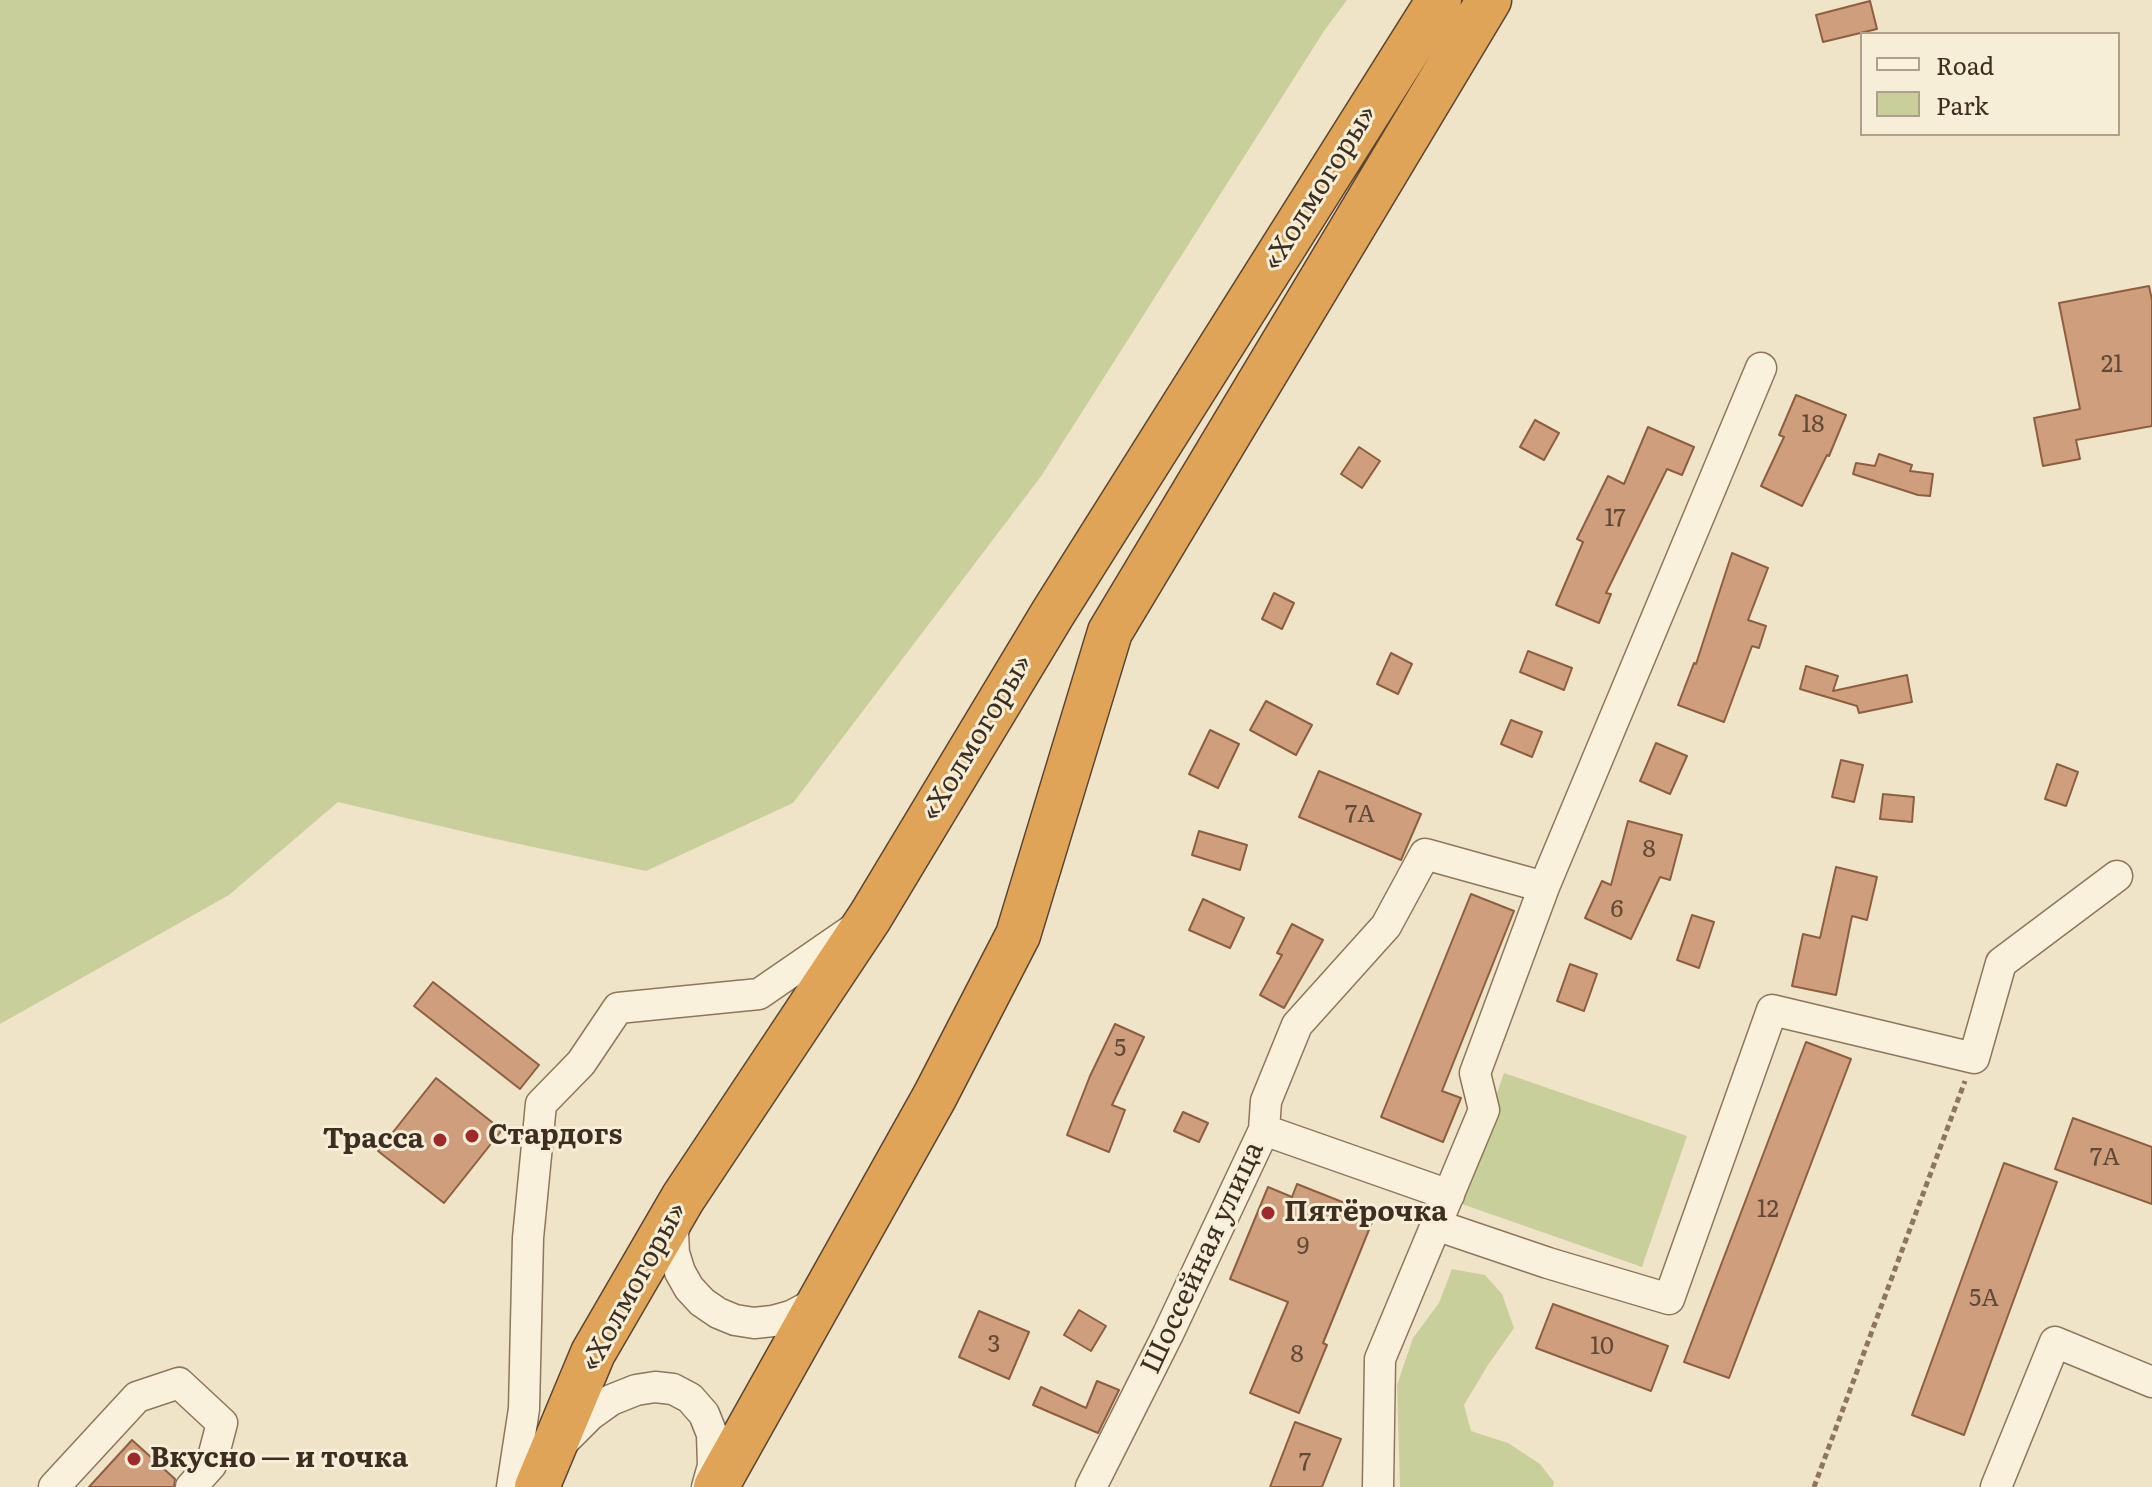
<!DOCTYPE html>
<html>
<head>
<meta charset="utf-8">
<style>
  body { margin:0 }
  #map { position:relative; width:2152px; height:1487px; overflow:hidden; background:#f0e4c8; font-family:Literata,serif }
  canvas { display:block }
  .legend { position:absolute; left:1860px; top:32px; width:260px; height:104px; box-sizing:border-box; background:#f7eed8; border:2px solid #ada18e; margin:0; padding:10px 14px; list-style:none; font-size:24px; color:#3d2e20 }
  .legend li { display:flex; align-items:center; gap:16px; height:40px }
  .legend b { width:40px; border:2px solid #ada18e }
</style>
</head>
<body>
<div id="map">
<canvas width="2152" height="1487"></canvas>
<ul class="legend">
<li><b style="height:10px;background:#faf1dc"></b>Road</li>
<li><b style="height:22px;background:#c9cf9b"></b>Park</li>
</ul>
</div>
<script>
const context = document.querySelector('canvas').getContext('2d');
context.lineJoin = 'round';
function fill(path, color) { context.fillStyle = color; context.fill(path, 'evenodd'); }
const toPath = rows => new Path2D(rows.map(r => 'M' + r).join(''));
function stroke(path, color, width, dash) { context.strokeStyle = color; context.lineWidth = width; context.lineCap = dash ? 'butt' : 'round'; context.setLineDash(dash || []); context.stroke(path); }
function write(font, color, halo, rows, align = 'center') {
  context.font = font + ' Literata,serif'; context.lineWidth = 6; context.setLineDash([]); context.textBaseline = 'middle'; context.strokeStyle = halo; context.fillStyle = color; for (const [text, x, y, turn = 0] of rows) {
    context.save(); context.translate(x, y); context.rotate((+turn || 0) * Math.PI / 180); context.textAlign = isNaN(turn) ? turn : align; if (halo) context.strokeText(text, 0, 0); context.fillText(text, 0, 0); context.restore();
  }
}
const green = toPath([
  [0,0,1347,0,1324,31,1042,475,793,803,646,871,491,838,338,802,229,895,0,1024],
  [1504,1073,1687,1136,1642,1267,1459,1203],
  [1452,1269,1485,1275,1502,1294,1514,1328,1488,1365,1464,1405,1471,1431,1508,1443,1540,1464,1554,1482,1553,1487,1400,1487,1397,1385,1413,1338,1439,1303]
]);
const building = toPath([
  [1870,1,1877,29,1823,42,1816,15,1870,1],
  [2149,286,2152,300,2152,426,2076,440,2080,459,2043,466,2034,418,2080,409,2059,303,2149,286],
  [1796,395,1846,415,1829,456,1827,455,1802,506,1761,486,1784,437,1779,435,1796,395],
  [1535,420,1559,433,1544,460,1520,447,1535,420],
  [1648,427,1694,447,1682,475,1667,469,1606,593,1611,594,1599,623,1556,605,1583,542,1577,539,1608,476,1624,484,1648,427],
  [1359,447,1380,461,1362,488,1341,474,1359,447],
  [1879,454,1912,465,1910,471,1933,474,1930,496,1918,495,1853,474,1856,463,1875,466,1879,454],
  [1732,553,1768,568,1748,620,1766,626,1759,648,1752,646,1724,722,1678,705,1694,663,1696,664,1732,553],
  [1274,593,1294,603,1282,629,1262,619,1274,593],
  [1528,651,1572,668,1564,690,1520,672,1528,651],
  [1391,653,1412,664,1398,694,1377,684,1391,653],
  [1806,666,1838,676,1833,691,1907,675,1912,702,1859,713,1857,706,1800,689,1806,666],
  [1266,701,1312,725,1296,755,1250,730,1266,701],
  [1511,720,1542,732,1532,757,1501,744,1511,720],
  [1210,730,1239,744,1218,788,1189,774,1210,730],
  [1656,743,1687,756,1670,794,1640,781,1656,743],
  [1841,760,1863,765,1854,802,1832,797,1841,760],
  [2057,764,2078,772,2066,806,2045,799,2057,764],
  [1319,771,1421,814,1401,860,1299,817,1319,771],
  [1883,794,1914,797,1912,822,1880,819,1883,794],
  [1628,821,1682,835,1670,880,1660,877,1631,939,1585,918,1602,881,1611,885,1628,821],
  [1199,831,1247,845,1240,870,1192,855,1199,831],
  [1836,867,1877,877,1867,920,1852,916,1836,995,1792,986,1803,934,1820,938,1836,867],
  [1471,894,1514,911,1442,1091,1461,1098,1443,1142,1381,1117,1471,894],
  [1203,899,1244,918,1230,948,1189,930,1203,899],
  [1692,915,1714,922,1699,968,1677,960,1692,915],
  [1292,924,1323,940,1284,1008,1260,995,1282,955,1277,953,1292,924],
  [1570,964,1597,974,1584,1011,1557,1001,1570,964],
  [433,982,539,1065,520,1089,414,1006,433,982],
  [1115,1024,1144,1037,1112,1105,1125,1110,1109,1152,1067,1135,1090,1076,1115,1024],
  [1806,1042,1851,1059,1729,1378,1684,1362,1806,1042],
  [436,1078,502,1130,444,1203,378,1151,436,1078],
  [1183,1112,1208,1123,1199,1142,1174,1131,1183,1112],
  [2073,1118,2152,1147,2152,1204,2055,1169,2073,1118],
  [2004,1163,2057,1182,1964,1435,1912,1415,2004,1163],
  [1297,1184,1375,1215,1323,1343,1327,1345,1299,1413,1250,1393,1288,1302,1230,1279,1268,1187,1292,1197,1297,1184],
  [1553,1304,1668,1346,1651,1391,1536,1348,1553,1304],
  [1079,1310,1106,1326,1091,1351,1064,1335,1079,1310],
  [979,1311,1029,1332,1009,1379,959,1357,979,1311],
  [1097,1381,1119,1390,1098,1433,1033,1405,1041,1387,1086,1408,1097,1381],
  [1295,1422,1341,1439,1322,1487,1270,1487,1295,1422],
  [132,1440,175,1479,174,1487,89,1487,132,1440]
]);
const path = toPath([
  [1814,1487,1965,1081]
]);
const minor = toPath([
  [1264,1130,1449,1195],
  [676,1214,673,1234,674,1253,680,1272,689,1288,702,1302,718,1313,735,1320,754,1323,773,1321,791,1316,808,1307,818,1297],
  [1436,1225,1548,1263,1669,1299,1772,1010,1974,1058,2001,963,2117,876],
  [562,1443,590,1415,611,1400,636,1390,655,1387,673,1389,690,1398,704,1414,712,1434,713,1466,707,1487],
  [54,1487,137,1397,179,1383,222,1423,211,1465,191,1487],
  [512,1487,524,1409,528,1238,541,1104,581,1063,618,1008,759,994,852,930],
  [1091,1487,1168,1334,1264,1130,1266,1101,1297,1025,1386,926,1425,854,1544,887],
  [1378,1487,1380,1359,1484,1110,1475,1073,1544,887,1761,368],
  [1996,1487,2055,1342,2152,1382]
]);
const highway = toPath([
  [537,1487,593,1353,683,1198,870,917,1053,613,1439,0],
  [716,1487,935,1096,1018,935,1110,632,1489,0]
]);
const markers = [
  [472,1136,8,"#9e2a2b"],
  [440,1140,8,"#9e2a2b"],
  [1268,1213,8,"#9e2a2b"],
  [134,1459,8,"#9e2a2b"]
];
const numberNames = [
  ["21",2112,365],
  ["18",1813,425],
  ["17",1615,519],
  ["7А",1360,815],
  ["8",1649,850],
  ["6",1617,910],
  ["5",1120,1049],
  ["7А",2105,1158],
  ["12",1768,1210],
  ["9",1303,1247],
  ["5А",1984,1299],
  ["3",994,1345],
  ["10",1602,1347],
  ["8",1297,1355],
  ["7",1305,1463]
];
const streetNames = [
  ["«Холмогоры»",1320,188,-58],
  ["«Холмогоры»",977,738,-59],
  ["Шоссейная улица",1203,1258,-65],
  ["«Холмогоры»",634,1287,-61]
];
const poiNames = [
  ["Стардогs",488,1136],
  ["Трасса",424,1140,"right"],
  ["Пятёрочка",1284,1213],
  ["Вкусно — и точка",150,1459]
];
fill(green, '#c9cf9b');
fill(building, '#cf9f7d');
stroke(building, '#8d5f41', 2);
stroke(minor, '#8d765c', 33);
stroke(highway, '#5b4430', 47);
stroke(path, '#8d765c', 5, [6, 4]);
stroke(minor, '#faf1dc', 30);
stroke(highway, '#e0a458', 44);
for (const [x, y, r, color] of markers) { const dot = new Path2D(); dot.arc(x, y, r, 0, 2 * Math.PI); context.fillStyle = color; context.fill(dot); stroke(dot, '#f7eed8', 3); }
write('24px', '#624a37', null, numberNames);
write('28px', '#3d2e20', '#f7eed8', streetNames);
write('bold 28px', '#3d2e20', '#f7eed8', poiNames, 'left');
</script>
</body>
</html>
